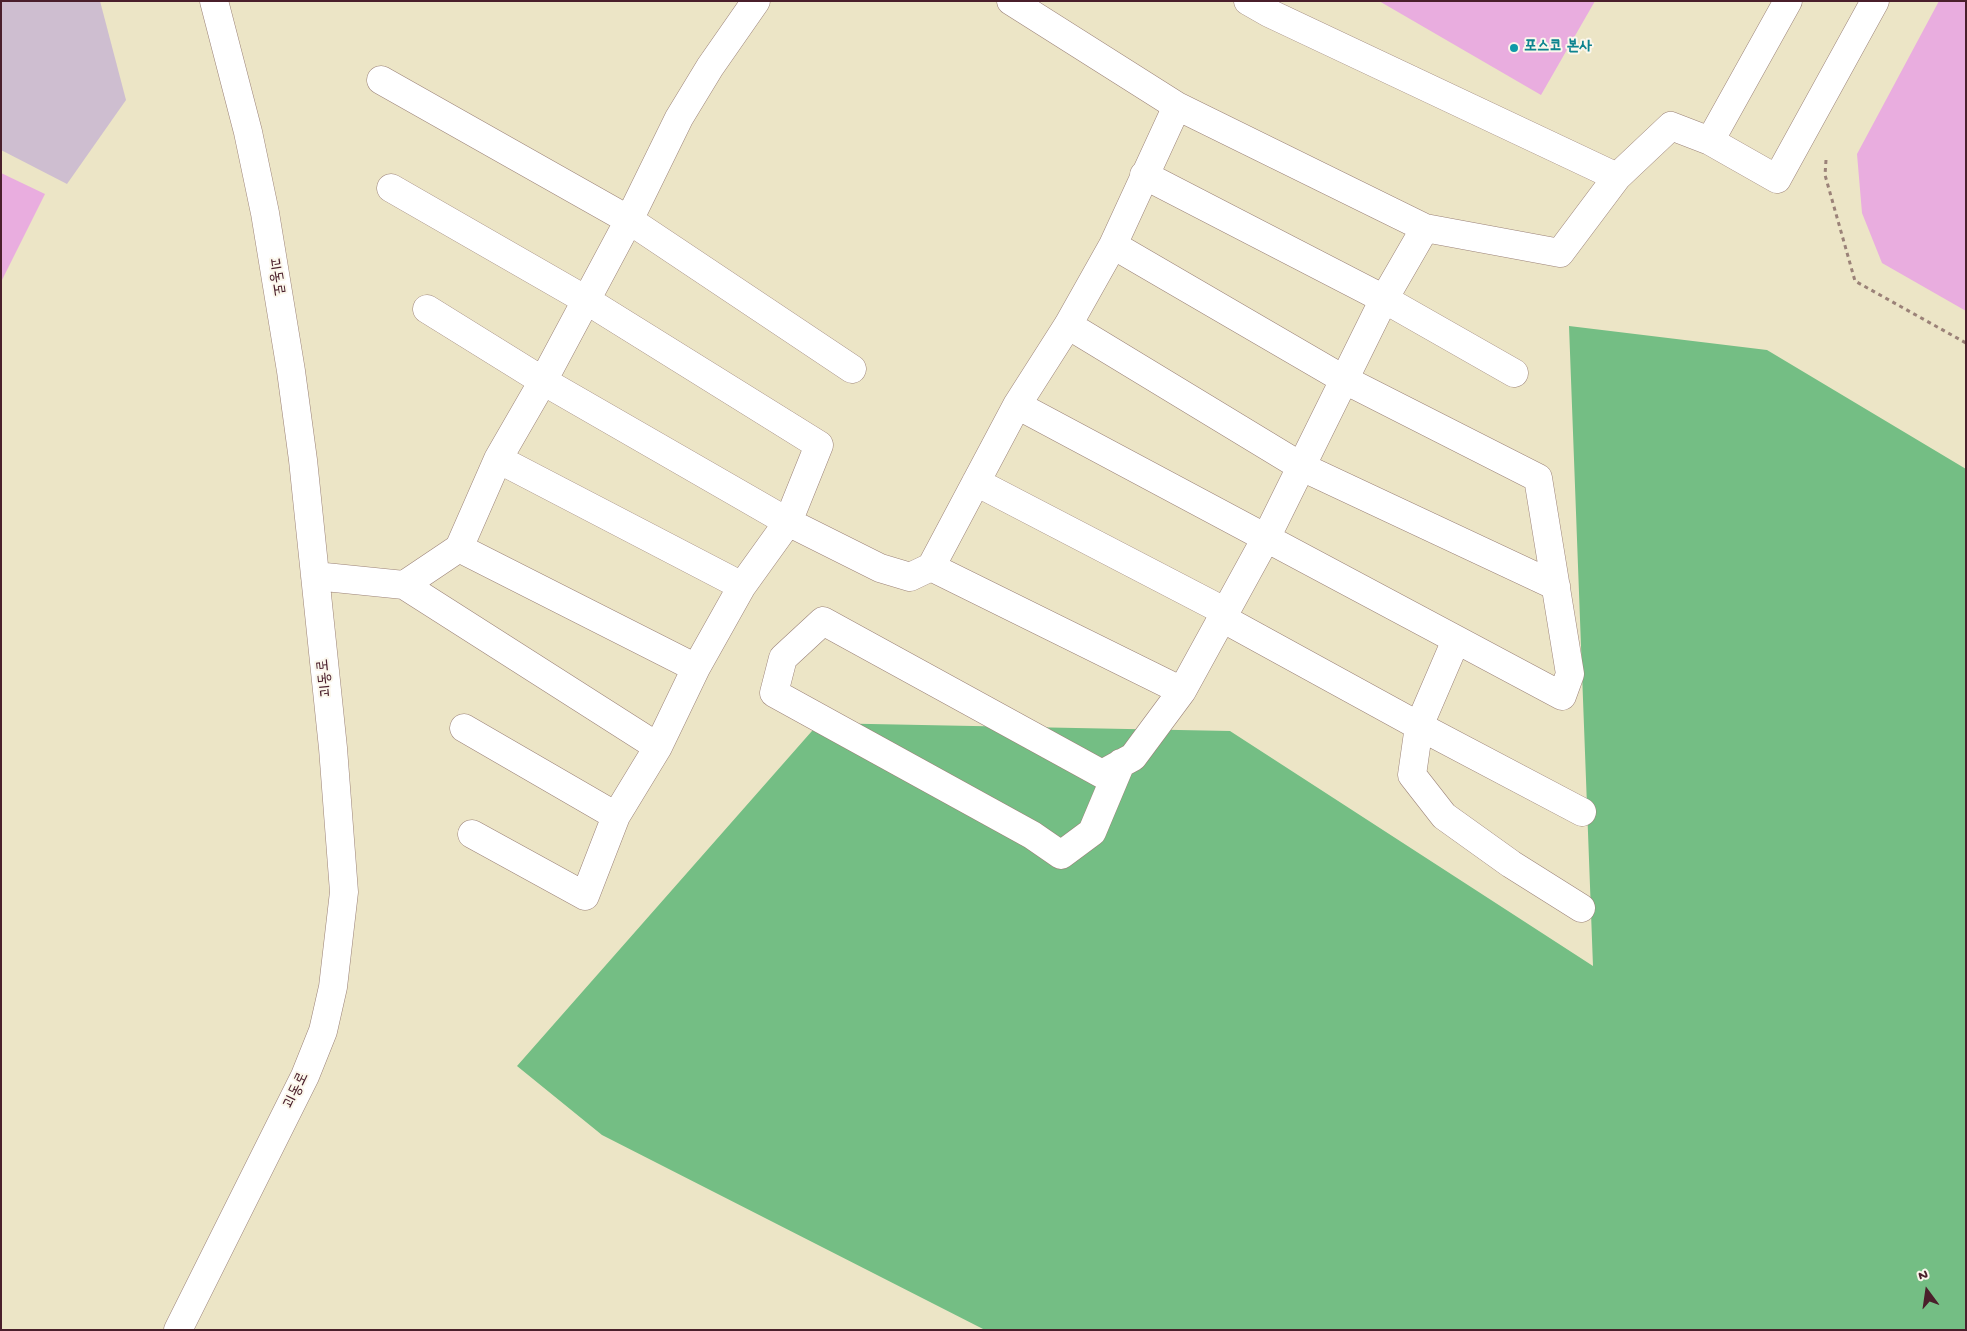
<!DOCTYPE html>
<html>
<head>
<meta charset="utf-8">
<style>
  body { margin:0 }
  #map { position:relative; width:1967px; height:1331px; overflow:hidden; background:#ece5c6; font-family:"Gochi Hand",sans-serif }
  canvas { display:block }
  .frame { position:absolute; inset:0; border:2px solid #4a1f2b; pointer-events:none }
  .north { position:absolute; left:1902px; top:1266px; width:50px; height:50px; -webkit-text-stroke:4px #fbf7ec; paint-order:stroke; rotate:346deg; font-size:14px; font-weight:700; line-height:20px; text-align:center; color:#4a1f2b }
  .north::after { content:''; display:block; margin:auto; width:18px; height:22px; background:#4a1f2b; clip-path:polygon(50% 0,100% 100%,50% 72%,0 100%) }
</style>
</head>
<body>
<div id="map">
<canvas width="1967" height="1331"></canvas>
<div class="frame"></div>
<div class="north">N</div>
</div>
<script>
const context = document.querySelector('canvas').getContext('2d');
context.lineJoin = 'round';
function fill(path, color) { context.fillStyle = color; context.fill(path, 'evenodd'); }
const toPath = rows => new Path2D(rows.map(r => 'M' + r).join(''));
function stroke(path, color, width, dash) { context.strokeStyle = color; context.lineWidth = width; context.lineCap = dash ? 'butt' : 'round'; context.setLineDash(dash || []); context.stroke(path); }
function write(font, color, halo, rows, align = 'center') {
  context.font = font + ' "Gochi Hand","Poor Story",sans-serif'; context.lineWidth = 4; context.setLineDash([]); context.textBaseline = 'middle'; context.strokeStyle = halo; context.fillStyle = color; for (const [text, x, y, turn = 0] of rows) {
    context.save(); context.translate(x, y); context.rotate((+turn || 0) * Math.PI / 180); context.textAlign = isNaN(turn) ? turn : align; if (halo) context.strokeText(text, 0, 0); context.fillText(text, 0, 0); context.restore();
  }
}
const industrial = toPath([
  [1,1,100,1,126,100,67,184,1,150]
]);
const forest = toPath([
  [1569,326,1767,350,1966,469,1966,1330,985,1330,602,1135,517,1066,819,723,1230,731,1593,966]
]);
const building = toPath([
  [1379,1,1595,1,1541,95],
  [1939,1,1966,1,1966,311,1882,263,1862,213,1857,154],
  [1,173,45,194,1,282]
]);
const path = toPath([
  [1826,160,1825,175,1855,281,1966,343]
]);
const minor = toPath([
  [1011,1,1177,106,1425,228,1560,253,1617,177],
  [1248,1,1269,13,1617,177,1671,126,1710,141,1788,1],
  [381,80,629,220,852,369],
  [1177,106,1113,245,1068,325,1017,405,931,567,1182,691,1266,538,1384,299,1425,228],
  [1710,141,1777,179,1875,1],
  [1144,175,1384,299,1514,373],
  [391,188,586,300,819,445,788,522,742,586,696,668,658,747,616,816],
  [427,309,543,381,788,522,880,568,910,577,931,567],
  [1068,325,1302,467,1556,586],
  [1017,405,1562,696,1570,674,1538,478,1345,380,1113,245],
  [498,459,742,586],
  [976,482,1226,612],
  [459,548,696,668],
  [315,576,404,585,459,548,498,459,543,381,629,220,679,118,710,67,756,1],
  [404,585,658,747],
  [1222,618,1419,726,1582,812],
  [1456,640,1419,726,1412,775,1444,816,1511,864,1581,908],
  [464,728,616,816,585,896,472,834],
  [1121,763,1092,832,1061,855,1032,835,774,693,783,658,823,621,1102,774,1133,757,1182,691],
  [178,1330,305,1076,323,1031,333,987,344,892,333,748,303,460,291,371,265,213,248,132,214,1]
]);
const markers = [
  [1514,48,5,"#0f9aa8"]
];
const cultureNames = [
  ["포스코 본사",1524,48]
];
const streetNames = [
  ["괴동로",275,277,81],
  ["괴동로",326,678,-96],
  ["괴동로",297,1091,-64]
];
fill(industrial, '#cebed0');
fill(forest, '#74be84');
fill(building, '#e9addf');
stroke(minor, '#9b8278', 29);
stroke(path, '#9b8278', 3, [4, 4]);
stroke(minor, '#fff', 28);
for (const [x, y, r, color] of markers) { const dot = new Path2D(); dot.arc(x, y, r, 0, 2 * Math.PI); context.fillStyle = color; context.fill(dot); stroke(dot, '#fbf7ec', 2); }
write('bold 16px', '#0d838f', '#fbf7ec', cultureNames, 'left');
write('16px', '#4a1f2b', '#fbf7ec', streetNames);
</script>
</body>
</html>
